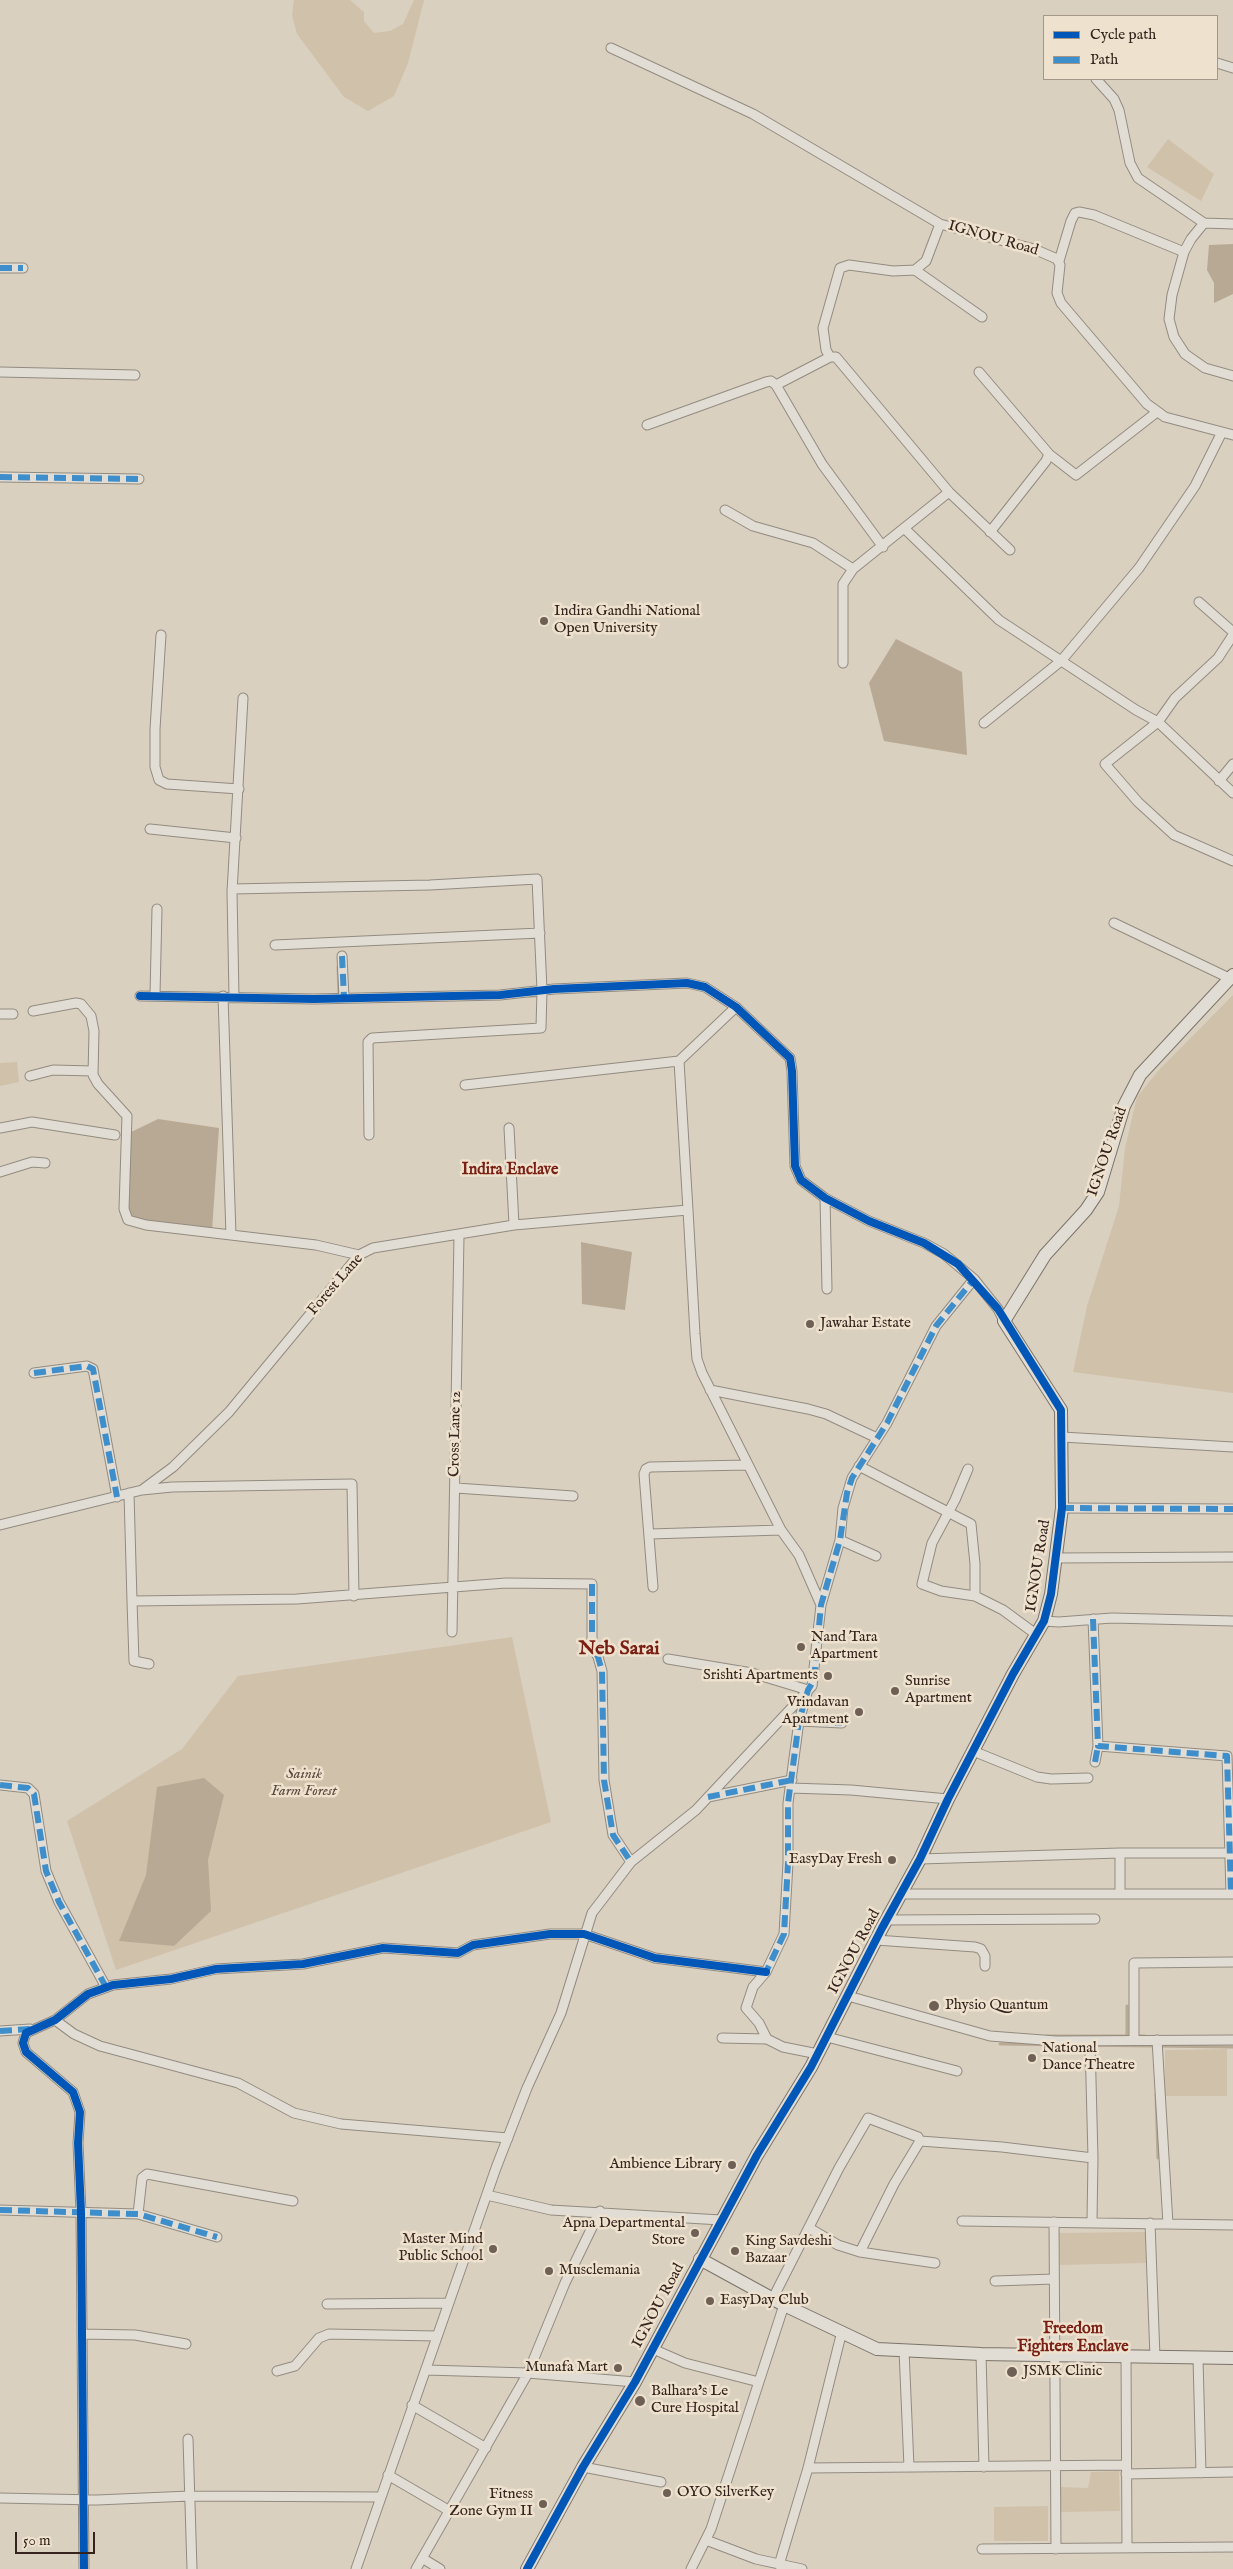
<!DOCTYPE html>
<html>
<head>
<meta charset="utf-8">
<style>
  body { margin:0 }
  #map { position:relative; width:1233px; height:2569px; overflow:hidden; background:#dad0bf; font-family:"IM FELL English",serif }
  canvas { display:block }
  .legend { position:absolute; left:1043px; top:15px; width:175px; height:65px; box-sizing:border-box; background:#eee2ce; border:1px solid #a49688; margin:0; padding:6px 9px; list-style:none; font-size:15px; color:#35241e }
  .legend li { display:flex; align-items:center; gap:10px; height:25px }
  .legend b { width:25px; border:1px solid #a49688 }
  .scale { position:absolute; left:15px; top:2532px; width:80px; height:22px; box-sizing:border-box; border:2px solid #35241e; border-top:0; padding-left:6px; font-size:15px; line-height:18px; white-space:nowrap; color:#35241e; -webkit-text-stroke:4px #eee2ce; paint-order:stroke }
</style>
</head>
<body>
<div id="map">
<canvas width="1233" height="2569"></canvas>
<ul class="legend">
<li><b style="height:6px;background:#0057b8"></b>Cycle path</li>
<li><b style="height:6px;background:#3d8eca"></b>Path</li>
</ul>
<div class="scale">50 m</div>
</div>
<script>
const context = document.querySelector('canvas').getContext('2d');
context.lineJoin = 'round';
function fill(path, color) { context.fillStyle = color; context.fill(path, 'evenodd'); }
const toPath = rows => new Path2D(rows.map(r => 'M' + r).join(''));
function stroke(path, color, width, dash) { context.strokeStyle = color; context.lineWidth = width; context.lineCap = dash ? 'butt' : 'round'; context.setLineDash(dash || []); context.stroke(path); }
function write(font, color, halo, rows, align = 'center') {
  context.font = font + ' "IM FELL English",serif'; context.lineWidth = 5; context.setLineDash([]); context.textBaseline = 'middle'; context.strokeStyle = halo; context.fillStyle = color; for (const [text, x, y, turn = 0] of rows) {
    context.save(); context.translate(x, y); context.rotate((+turn || 0) * Math.PI / 180); context.textAlign = isNaN(turn) ? turn : align; if (halo) context.strokeText(text, 0, 0); context.fillText(text, 0, 0); context.restore();
  }
}
const green = toPath([
  [294,0,350,0,364,12,364,21,374,33,390,31,403,24,414,0,424,0,408,63,394,96,368,111,344,97,297,34,292,15],
  [1168,139,1214,174,1201,201,1147,167],
  [1233,995,1233,1393,1073,1372,1087,1306,1119,1206,1125,1148,1137,1097,1158,1071],
  [17,1062,19,1082,0,1086,0,1063],
  [512,1637,551,1822,116,1970,67,1821,182,1749,238,1676],
  [1227,2049,1227,2096,1165,2096,1165,2050],
  [1145,2232,1146,2263,1060,2265,1059,2233],
  [1119,2471,1120,2511,1061,2512,1061,2487,1088,2488,1091,2472],
  [1048,2506,1048,2541,994,2541,994,2507]
]);
const water = toPath([
  [1233,244,1233,294,1214,303,1214,283,1207,270,1209,245],
  [896,639,962,672,967,755,884,741,869,683],
  [158,1119,219,1128,212,1231,124,1221,125,1135],
  [581,1242,632,1252,625,1310,582,1304],
  [204,1778,224,1795,208,1860,211,1911,174,1946,119,1941,146,1875,157,1787]
]);
const stream = toPath([
  [338,967,339,995,342,995],
  [527,996,539,996],
  [1127,2006,1127,2036],
  [1046,2036,1145,2036],
  [1000,2044,1233,2047],
  [1086,2046,1086,2066],
  [1156,2094,1158,2158]
]);
const street = toPath([
  [611,48,753,114,940,224,1034,249,1057,259,1060,265,1057,293,1061,303,1147,404,1165,417,1233,435],
  [1217,63,1233,68],
  [1096,79,1114,99,1119,110,1130,163,1138,178,1204,223],
  [1233,224,1204,223,1191,239,1184,252,1172,295,1169,319,1174,337,1185,354,1205,368,1233,376],
  [1059,261,1071,221,1075,213,1079,212,1094,215,1184,252],
  [0,268,23,268],
  [915,270,982,317],
  [830,357,826,350,823,328,840,268,849,265,893,271,915,270,926,261,940,224],
  [0,372,135,375],
  [979,372,1049,454,1046,461,990,532],
  [776,385,822,464,883,547],
  [647,425,766,382,771,381,776,385,830,357,836,357,949,492,1010,550],
  [1049,454,1076,475,1157,412],
  [0,477,139,479],
  [725,510,753,526,813,543,853,569],
  [905,529,999,620,1136,710,1158,722,1233,793],
  [1199,602,1233,632],
  [161,635,155,729,155,767,159,780,167,784,239,789],
  [1233,635,1218,658,1175,698,1158,722,1105,764,1138,802,1174,835,1233,861],
  [843,663,843,584,853,569,949,492],
  [984,723,1061,661,1139,568,1195,486,1222,432],
  [1219,781,1233,764],
  [150,829,236,838],
  [232,889,430,885,537,879,542,990,541,1028,372,1038,368,1042,369,1135],
  [1114,923,1229,978],
  [275,945,540,933],
  [342,956,344,997],
  [155,995,157,909],
  [140,996,314,999,500,995,554,989,687,983,705,987,736,1007,790,1058,792,1071,795,1166,801,1180,825,1198,869,1221,924,1243,944,1254,974,1279,998,1309,1004,1321],
  [223,996,231,1235],
  [234,996,232,892,243,698],
  [33,1011,76,1003,81,1004,91,1016,94,1031,93,1075,98,1084,127,1116,124,1209,128,1220,146,1225,316,1245,359,1255],
  [0,1014,13,1014],
  [30,1076,53,1070,93,1071],
  [465,1085,679,1061,736,1007],
  [0,1128,32,1122,115,1135],
  [509,1128,514,1225],
  [0,1172,32,1162,45,1163],
  [825,1198,827,1289],
  [688,1210,695,1334,697,1359,702,1373,781,1530,799,1555,821,1605],
  [34,1373,87,1366,93,1369,117,1497],
  [710,1390,808,1409,826,1414,877,1438],
  [1062,1437,1233,1447],
  [859,1466,971,1524,975,1564,975,1596],
  [968,1469,955,1500,932,1543,922,1584,941,1591,975,1596,1003,1610,1037,1635],
  [456,1488,573,1496],
  [142,1490,172,1487,352,1484,354,1596],
  [129,1493,132,1601,297,1599,506,1583,592,1584,592,1647,598,1657,602,1671,604,1780,613,1835,631,1862],
  [1062,1508,1233,1509],
  [0,1525,142,1490,173,1467,229,1412,359,1255,373,1248,514,1225,688,1210,679,1061],
  [650,1534,781,1530],
  [840,1540,876,1556],
  [1057,1558,1233,1557],
  [653,1587,644,1474,646,1469,650,1467,747,1465],
  [132,1601,134,1661,149,1664],
  [1093,1619,1098,1746,1227,1756,1231,1894],
  [1044,1621,1059,1622,1112,1618,1233,1621],
  [452,1632,459,1236],
  [668,1659,752,1673,808,1690],
  [807,1693,799,1721,788,1803,788,1863,784,1934,766,1972,753,1987,746,2008,759,2023,767,2039,783,2047,818,2054],
  [799,1721,842,1723],
  [973,1751,1037,1777,1051,1779,1088,1778],
  [1095,1762,1098,1746],
  [0,1785,28,1788,34,1794,46,1871,59,1902,106,1987],
  [790,1788,851,1790,948,1799],
  [708,1797,792,1780],
  [920,1859,1120,1853,1233,1853],
  [1120,1893,1120,1853],
  [902,1894,1233,1894],
  [887,1920,1095,1919],
  [876,1940,975,1947,981,1949,985,1956,985,1966],
  [848,1996,990,2036,1056,2041,1233,2040],
  [55,2020,74,2034,100,2046,238,2083,294,2113,341,2124,508,2138],
  [0,2031,30,2029],
  [827,2037,957,2071],
  [722,2038,767,2039],
  [1134,2040,1134,1963,1233,1962],
  [1157,2040,1168,2224],
  [1090,2041,1093,2158,1092,2221],
  [491,2196,551,2210,721,2220],
  [0,2210,138,2214,217,2237],
  [138,2214,142,2178,147,2174,293,2201],
  [962,2221,1233,2225],
  [1054,2222,1056,2549],
  [1150,2223,1155,2357],
  [809,2228,838,2245,860,2252,894,2184,920,2141],
  [860,2252,935,2263],
  [995,2281,1054,2279],
  [773,2298,839,2168,868,2118,918,2137,920,2141,1002,2147,1093,2158],
  [327,2304,448,2303],
  [82,2334,135,2335,186,2344],
  [653,2349,685,2363,759,2382],
  [904,2350,909,2467],
  [981,2354,984,2467],
  [1126,2356,1127,2548],
  [1198,2358,1201,2473],
  [426,2370,528,2373,635,2382],
  [277,2371,295,2366,319,2338,329,2334,436,2336],
  [412,2405,486,2448],
  [188,2439,192,2569],
  [583,2467,661,2482],
  [808,2468,1126,2465],
  [1126,2474,1233,2472],
  [388,2475,448,2510],
  [0,2498,97,2500,190,2496,380,2497],
  [706,2540,756,2559,802,2569],
  [982,2549,1233,2547],
  [422,2558,440,2569],
  [779,2565,808,2468,842,2331],
  [84,2569,81,2212,78,2143,80,2112,73,2092,26,2052,23,2043,26,2033,55,2020,88,1994,113,1985,171,1979,216,1969,303,1964,383,1948,458,1953,473,1945,550,1934,584,1934,655,1958,766,1972],
  [356,2569,496,2168,527,2088,561,2013,592,1913,631,1862,696,1810,812,1686,821,1605,840,1540,843,1508,852,1478,887,1423,936,1326,974,1279],
  [416,2569,528,2373,565,2283,600,2211],
  [691,2569,711,2529,784,2305]
]);
const secondary = toPath([
  [700,2259,784,2305,877,2349,981,2354,1233,2358],
  [527,2569,583,2467,635,2382,757,2155,811,2067,882,1928,920,1859,948,1799,1013,1674,1044,1621,1051,1594,1062,1508,1061,1410,1004,1321,1045,1255,1086,1210,1098,1192,1124,1106,1140,1075,1233,975]
]);
const quiet = toPath([
  [0,268,23,268],
  [0,477,139,479],
  [342,956,344,997],
  [34,1373,87,1366,93,1369,117,1497],
  [1062,1508,1233,1509],
  [592,1584,592,1647,598,1657,602,1671,604,1780,613,1835,631,1862],
  [1093,1619,1098,1746,1227,1756,1231,1894],
  [799,1721,842,1723],
  [1095,1762,1098,1746],
  [0,1785,28,1788,34,1794,46,1871,59,1902,106,1987],
  [708,1797,792,1780],
  [761,1971,766,1972,784,1934,788,1863,788,1803,799,1721,808,1690,814,1680,821,1605,840,1540,847,1493,852,1478,887,1423,936,1326,974,1279],
  [0,2031,30,2029],
  [0,2210,138,2214,217,2237]
]);
const cycleway = toPath([
  [140,996,314,999,500,995,554,989,687,983,705,987,736,1007,790,1058,792,1071,795,1166,801,1180,825,1198,869,1221,924,1243,958,1264,998,1309,1061,1410,1062,1508,1051,1594,1044,1621,1013,1674,948,1799,920,1859,882,1928,811,2067,757,2155,635,2382,583,2467,527,2569],
  [84,2569,81,2212,78,2143,80,2112,73,2092,26,2052,23,2043,26,2033,55,2020,88,1994,113,1985,171,1979,216,1969,303,1964,383,1948,458,1953,473,1945,550,1934,584,1934,655,1958,766,1972]
]);
const markers = [
  [544,621,5,"#6f6056"],
  [810,1324,5,"#6f6056"],
  [801,1647,5,"#6f6056"],
  [828,1676,5,"#6f6056"],
  [895,1691,5,"#6f6056"],
  [859,1712,5,"#6f6056"],
  [892,1860,5,"#6f6056"],
  [934,2006,6,"#6f6056"],
  [1032,2058,5,"#6f6056"],
  [732,2165,5,"#6f6056"],
  [695,2233,5,"#6f6056"],
  [493,2249,5,"#6f6056"],
  [735,2251,5,"#6f6056"],
  [549,2271,5,"#6f6056"],
  [710,2301,5,"#6f6056"],
  [618,2368,5,"#6f6056"],
  [1012,2372,6,"#6f6056"],
  [640,2401,6,"#6f6056"],
  [667,2493,5,"#6f6056"],
  [543,2504,5,"#6f6056"]
];
const streetNames = [
  ["IGNOU Road",993,239,16],
  ["IGNOU Road",1108,1152,-71],
  ["Forest Lane",336,1285,-49],
  ["Cross Lane 12",456,1434,-89],
  ["IGNOU Road",1039,1566,-81],
  ["IGNOU Road",855,1952,-62],
  ["IGNOU Road",659,2306,-62]
];
const poiNames = [
  ["Indira Gandhi National",554,612],
  ["Open University",554,629],
  ["Jawahar Estate",820,1324],
  ["Nand Tara",811,1638],
  ["Apartment",811,1655],
  ["Srishti Apartments",818,1676,"right"],
  ["Sunrise",905,1682],
  ["Apartment",905,1699],
  ["Vrindavan",849,1703,"right"],
  ["Apartment",849,1720,"right"],
  ["EasyDay Fresh",882,1860,"right"],
  ["Physio Quantum",945,2006],
  ["National",1042,2049],
  ["Dance Theatre",1042,2066],
  ["Ambience Library",722,2165,"right"],
  ["Apna Departmental",685,2224,"right"],
  ["Store",685,2241,"right"],
  ["Master Mind",483,2240,"right"],
  ["Public School",483,2257,"right"],
  ["King Savdeshi",745,2242],
  ["Bazaar",745,2259],
  ["Musclemania",559,2271],
  ["EasyDay Club",720,2301],
  ["Munafa Mart",608,2368,"right"],
  ["JSMK Clinic",1023,2372],
  ["Balhara's Le",651,2392],
  ["Cure Hospital",651,2409],
  ["OYO SilverKey",677,2493],
  ["Fitness",533,2495,"right"],
  ["Zone Gym II",533,2512,"right"]
];
const parkNames = [
  ["Sainik",304,1775],
  ["Farm Forest",304,1792]
];
const neighbourhoodNames = [
  ["Indira Enclave",510,1171],
  ["Freedom",1073,2330],
  ["Fighters Enclave",1073,2348]
];
const districtNames = [
  ["Neb Sarai",619,1650]
];
fill(green, '#d0c1ab');
fill(water, '#b8a994');
stroke(stream, '#b8a994', 3);
stroke(street, '#928b80', 11);
stroke(secondary, '#7b746a', 14);
stroke(street, '#e2ddd4', 9);
stroke(secondary, '#e2ddd4', 12);
stroke(quiet, '#3d8eca', 6, [12, 6]);
stroke(cycleway, '#0057b8', 8);
for (const [x, y, r, color] of markers) { const dot = new Path2D(); dot.arc(x, y, r, 0, 2 * Math.PI); context.fillStyle = color; context.fill(dot); stroke(dot, '#eee2ce', 2); }
write('15px', '#35241e', '#eee2ce', streetNames);
write('15px', '#35241e', '#eee2ce', poiNames, 'left');
write('italic 15px', '#5a483d', '#eee2ce', parkNames);
write('bold 16px', '#7a1f14', '#eee2ce', neighbourhoodNames);
write('bold 20px', '#7a1f14', '#eee2ce', districtNames);
</script>
</body>
</html>
